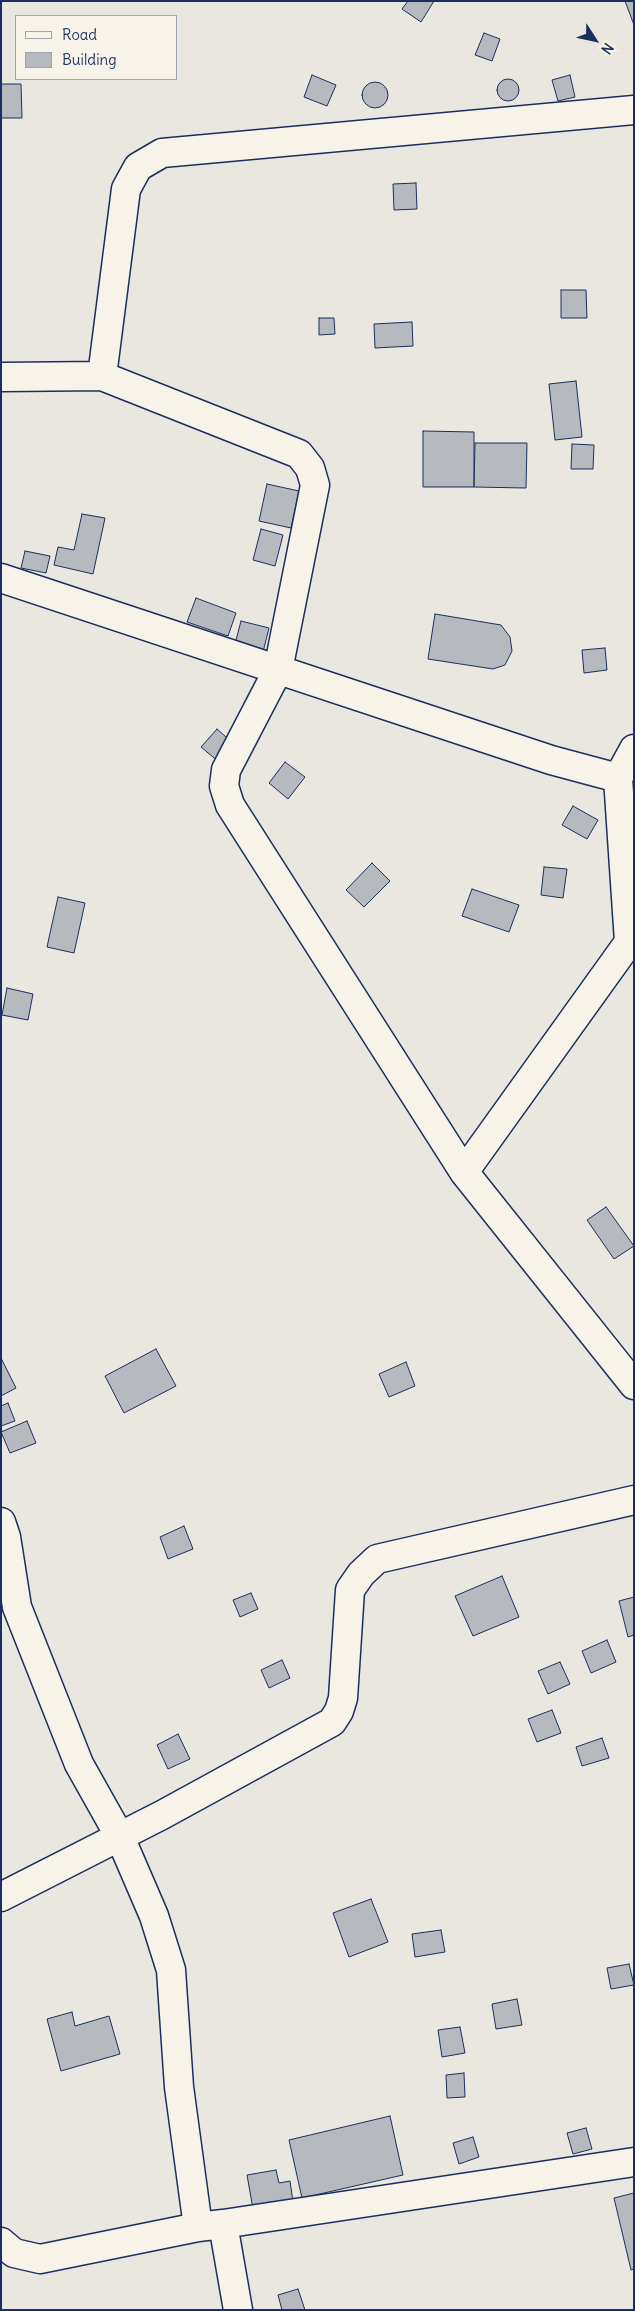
<!DOCTYPE html>
<html>
<head>
<meta charset="utf-8">
<style>
  body { margin:0 }
  #map { position:relative; width:635px; height:2311px; overflow:hidden; background:#eae7e0; font-family:Delius,sans-serif }
  canvas { display:block }
  .frame { position:absolute; inset:0; border:2px solid #1b2f5e; pointer-events:none }
  .legend { position:absolute; left:15px; top:15px; width:162px; height:65px; box-sizing:border-box; background:#f7f3e8; border:1px solid #9fa5b1; margin:0; padding:6px 9px; list-style:none; font-size:15px; color:#1b2f5e }
  .legend li { display:flex; align-items:center; gap:10px; height:25px }
  .legend b { width:25px; border:1px solid #9fa5b1 }
  .north { position:absolute; left:570px; top:15px; width:50px; height:50px; -webkit-text-stroke:4px #f7f3e8; paint-order:stroke; rotate:125deg; font-size:14px; font-weight:700; line-height:20px; text-align:center; color:#1b2f5e }
  .north::after { content:''; display:block; margin:auto; width:18px; height:22px; background:#1b2f5e; clip-path:polygon(50% 0,100% 100%,50% 72%,0 100%) }
</style>
</head>
<body>
<div id="map">
<canvas width="635" height="2311"></canvas>
<div class="frame"></div>
<ul class="legend">
<li><b style="height:6px;background:#f7f3e8"></b>Road</li>
<li><b style="height:14px;background:#b6babf"></b>Building</li>
</ul>
<div class="north">N</div>
</div>
<script>
const context = document.querySelector('canvas').getContext('2d');
context.lineJoin = 'round';
function fill(path, color) { context.fillStyle = color; context.fill(path, 'evenodd'); }
const toPath = rows => new Path2D(rows.map(r => 'M' + r).join(''));
function stroke(path, color, width, dash) { context.strokeStyle = color; context.lineWidth = width; context.lineCap = dash ? 'butt' : 'round'; context.setLineDash(dash || []); context.stroke(path); }
const building = toPath([
  [408,1,434,1,421,22,402,9,408,1],
  [625,1,634,1,634,25,625,1],
  [484,33,500,39,492,61,475,55,484,33],
  [312,75,336,85,327,106,304,97,312,75],
  [570,75,575,97,558,101,552,80,570,75],
  '497 90a11 11 0 1 1 22 0a11 11 0 1 1-22 0Z',
  '362 95a13 13 0 1 1 26 0a13 13 0 1 1-26 0Z',
  [1,84,21,84,22,118,1,118,1,84],
  [416,183,417,209,394,210,393,184,416,183],
  [561,290,586,290,587,318,561,318,561,290],
  [319,318,334,318,335,334,319,335,319,318],
  [412,322,413,346,375,348,374,324,412,322],
  [576,381,582,437,555,440,549,384,576,381],
  [423,431,474,432,474,487,423,487,423,431],
  [475,443,527,443,526,488,474,487,475,443],
  [572,444,594,445,593,469,571,469,572,444],
  [267,484,299,491,291,528,259,521,267,484],
  [82,514,105,518,93,574,54,565,58,547,74,550,82,514],
  [261,529,283,535,275,566,253,560,261,529],
  [25,551,50,556,46,573,21,568,25,551],
  [196,598,236,613,228,636,187,622,196,598],
  [435,614,501,625,510,637,512,651,505,665,493,669,428,659,435,614],
  [241,621,269,628,263,652,235,644,241,621],
  [605,648,607,670,584,673,582,650,605,648],
  [217,729,235,745,220,763,201,747,217,729],
  [285,762,305,777,288,799,269,783,285,762],
  [573,806,598,820,587,839,562,825,573,806],
  [372,863,390,881,364,907,346,890,372,863],
  [544,867,567,869,563,898,541,895,544,867],
  [472,889,519,905,509,932,462,916,472,889],
  [58,897,85,903,74,953,47,947,58,897],
  [7,988,33,994,28,1020,2,1015,7,988],
  [606,1207,634,1246,614,1259,587,1220,606,1207],
  [156,1349,176,1386,124,1413,105,1376,156,1349],
  [1,1358,16,1388,1,1396,1,1358],
  [406,1362,415,1386,389,1397,379,1374,406,1362],
  [8,1403,15,1421,1,1426,1,1406,8,1403],
  [27,1421,36,1443,10,1453,1,1432,27,1421],
  [184,1526,193,1549,168,1559,160,1537,184,1526],
  [502,1576,519,1617,473,1636,455,1596,502,1576],
  [251,1593,258,1609,240,1617,233,1600,251,1593],
  [634,1597,634,1635,628,1637,619,1601,634,1597],
  [607,1640,616,1662,591,1673,582,1651,607,1640],
  [282,1660,290,1678,269,1688,261,1670,282,1660],
  [560,1662,570,1684,548,1694,538,1671,560,1662],
  [552,1710,561,1733,537,1742,528,1719,552,1710],
  [178,1734,190,1759,168,1769,157,1745,178,1734],
  [602,1738,609,1758,582,1766,576,1747,602,1738],
  [371,1899,388,1942,349,1957,333,1913,371,1899],
  [441,1930,445,1952,415,1957,412,1934,441,1930],
  [629,1964,634,1985,611,1989,607,1968,629,1964],
  [517,1999,522,2025,496,2029,492,2004,517,1999],
  [72,2012,75,2026,109,2016,120,2054,61,2071,47,2019,72,2012],
  [460,2027,465,2053,442,2057,438,2030,460,2027],
  [464,2073,465,2097,447,2098,446,2075,464,2073],
  [390,2116,403,2175,302,2198,289,2140,390,2116],
  [586,2128,592,2149,573,2154,567,2133,586,2128],
  [473,2137,479,2157,459,2164,453,2143,473,2137],
  [276,2170,279,2183,290,2181,293,2202,253,2209,247,2175,276,2170],
  [634,2193,634,2269,631,2270,614,2198,634,2193],
  [298,2289,305,2310,282,2310,278,2295,298,2289]
]);
const street = toPath([
  [102,376,126,189,138,167,162,153,634,110],
  [1,377,102,376,299,454,310,468,315,485,278,670,226,770,224,786,230,805,464,1172],
  [1,578,551,760,618,778],
  [634,749,618,778,629,942,464,1172,634,1385],
  [1,1522,6,1537,17,1607,79,1764,120,1837,154,1916,171,1970,179,2087,198,2227,223,2224,238,2310],
  [1,1897,162,1815,332,1722,339,1711,343,1698,350,1590,361,1574,377,1559,634,1500],
  [223,2224,634,2162],
  [1,2242,14,2253,40,2259,198,2227]
]);
fill(building, '#b6babf');
stroke(building, '#1b2f5e', 1);
stroke(street, '#1b2f5e', 31);
stroke(street, '#f7f3e8', 28);
</script>
</body>
</html>
